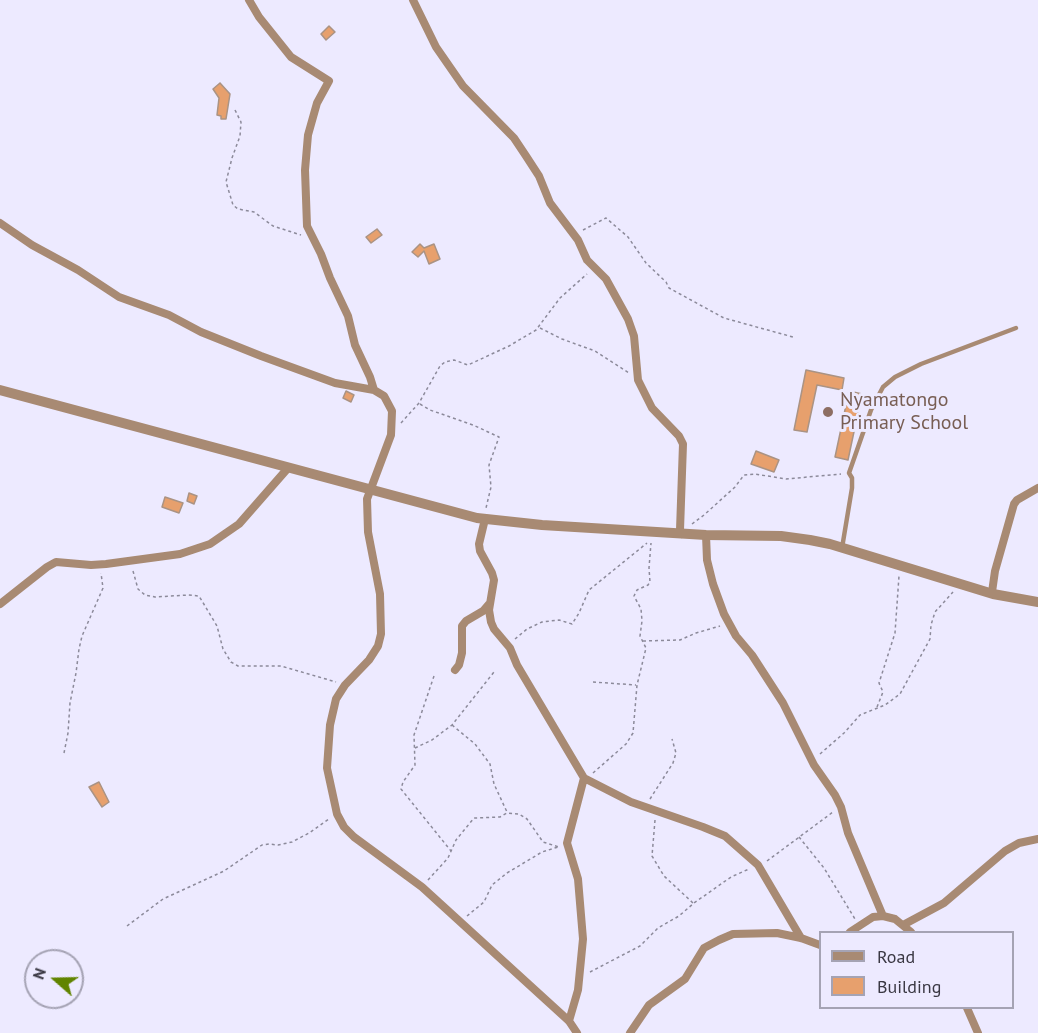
<!DOCTYPE html>
<html>
<head>
<meta charset="utf-8">
<style>
  body { margin:0 }
  #map { position:relative; width:1038px; height:1033px; overflow:hidden; background:#edeaff; font-family:"PT Sans",sans-serif }
  canvas { display:block }
  .legend { position:absolute; left:819px; top:931px; width:195px; height:78px; box-sizing:border-box; background:#edeaff; border:2px solid #a5a3b4; margin:0; padding:8px 10px; list-style:none; font-size:18px; color:#3a3843 }
  .legend li { display:flex; align-items:center; gap:12px; height:30px }
  .legend b { width:30px; border:2px solid #a5a3b4 }
  .north { position:absolute; left:24px; top:949px; width:60px; height:60px; box-sizing:border-box; background:#edeaff; border:2px solid #a5a3b4; border-radius:50%; rotate:290deg; font-size:16px; font-weight:700; line-height:24px; text-align:center; color:#3a3843 }
  .north::after { content:''; display:block; margin:auto; width:21px; height:27px; background:#618400; clip-path:polygon(50% 0,100% 100%,50% 72%,0 100%) }
</style>
</head>
<body>
<div id="map">
<canvas width="1038" height="1033"></canvas>
<ul class="legend">
<li><b style="height:8px;background:#a88a73"></b>Road</li>
<li><b style="height:16px;background:#e7a06d"></b>Building</li>
</ul>
<div class="north">N</div>
</div>
<script>
const context = document.querySelector('canvas').getContext('2d');
context.lineJoin = 'round';
function fill(path, color) { context.fillStyle = color; context.fill(path, 'evenodd'); }
const toPath = rows => new Path2D(rows.map(r => 'M' + r).join(''));
function stroke(path, color, width, dash) { context.strokeStyle = color; context.lineWidth = width; context.lineCap = dash ? 'butt' : 'round'; context.setLineDash(dash || []); context.stroke(path); }
function write(font, color, halo, rows, align = 'center') {
  context.font = font + ' "PT Sans",sans-serif'; context.lineWidth = 6; context.setLineDash([]); context.textBaseline = 'middle'; context.strokeStyle = halo; context.fillStyle = color; for (const [text, x, y, turn = 0] of rows) {
    context.save(); context.translate(x, y); context.rotate((+turn || 0) * Math.PI / 180); context.textAlign = isNaN(turn) ? turn : align; if (halo) context.strokeText(text, 0, 0); context.fillText(text, 0, 0); context.restore();
  }
}
const building = toPath([
  [329,26,335,32,326,40,321,34,329,26],
  [220,83,230,94,226,119,221,119,221,116,217,115,219,98,213,89,220,83],
  [377,229,382,235,371,243,366,237,377,229],
  [420,244,424,248,434,244,440,259,429,264,424,251,418,257,412,252,420,244],
  [806,370,844,378,842,390,817,385,807,432,794,430,806,370],
  [346,391,354,395,351,402,343,398,346,391],
  [849,391,862,394,848,460,835,457,849,391],
  [756,451,779,460,774,472,751,464,756,451],
  [189,493,197,496,194,504,187,501,189,493],
  [165,497,183,503,179,513,162,507,165,497],
  [99,782,109,802,102,807,89,787,99,782]
]);
const path = toPath([
  [235,110,241,122,240,136,232,158,226,182,233,205,238,209,254,212,273,226,301,235],
  [583,230,606,218,628,237,646,263,666,282,669,288,724,318,793,337],
  [540,328,562,339,595,351,629,373],
  [420,404,430,410,473,425,499,437,489,465,491,487,486,508],
  [401,423,419,403,440,366,445,362,454,360,468,365,509,346,536,330,560,298,587,274],
  [692,524,704,515,735,487,744,475,755,474,786,479,841,474],
  [133,571,138,589,145,595,155,597,188,595,199,596,217,626,223,649,231,662,238,666,281,666,336,682],
  [515,639,527,629,542,622,559,620,572,624,579,613,589,590,647,543],
  [643,641,680,640,696,633,720,626],
  [434,676,414,735,415,765,403,782,401,789,451,851],
  [593,682,636,685],
  [877,707,883,692,879,683,895,633,899,576],
  [452,725,475,744,490,764,494,784,507,812],
  [415,748,432,740,452,725,494,672],
  [64,753,68,733,70,703,76,673,79,649,82,636,103,588,101,573],
  [820,754,844,733,860,715,885,705,900,694,930,639,931,625,935,612,953,592],
  [593,773,626,744,633,733,637,685,646,648,640,636,642,621,641,609,634,596,637,590,648,585,650,582,649,568,651,543],
  [650,799,673,763,676,753,672,739],
  [655,820,652,856,664,876,693,903],
  [799,837,824,868,855,919],
  [767,861,833,812],
  [428,880,448,858,456,840,474,818,500,817,507,813,519,814,527,819,543,842,559,847],
  [467,916,484,902,492,885,507,873,542,852,558,847],
  [127,926,163,899,224,871,262,845,269,844,278,845,292,842,309,833,329,819],
  [590,972,640,946,658,928,679,916,694,903,731,877,749,869]
]);
const service = toPath([
  [842,548,852,488,852,478,849,473,871,410,883,387,895,377,921,364,1016,328]
]);
const minor = toPath([
  [249,0,259,17,291,57,329,81,317,103,308,135,305,170,307,226,321,254,330,278,348,316,355,345,370,377,374,390],
  [413,0,436,47,463,86,514,138,526,156,539,176,550,203,578,240,587,260,606,279,628,319,634,336,638,380,652,408,679,436,683,444,680,530,682,534],
  [0,223,32,245,78,270,119,297,169,315,201,332,261,356,335,383,374,390,384,396,392,411,391,435,367,499,368,532,380,594,381,634,378,646,369,660,345,685,336,699,330,725,327,768,337,814,344,827,354,837,422,887,569,1021,577,1033],
  [485,519,479,544,480,551,492,573,494,580,489,610,491,622,494,629,510,648,517,665,584,778,631,802,703,827,725,836,758,865,801,938],
  [706,535,707,560,713,584,724,614,736,636,752,655,783,703,814,765,835,795,841,807,848,833,883,916],
  [993,594,992,592,995,571,1014,504,1017,500,1038,488],
  [0,604,47,567,56,562,91,565,106,564,180,554,210,544,239,524,288,468],
  [455,670,459,665,462,653,462,626,466,621,483,611,489,604],
  [903,925,944,903,1005,851,1019,843,1038,839],
  [850,932,873,917,883,916,895,919,911,932],
  [967,1008,978,1033],
  [569,1021,578,990,583,939,578,879,567,843,584,778],
  [630,1033,649,1005,685,979,704,948,719,940,733,934,777,933,801,938,820,945]
]);
const tertiary = toPath([
  [0,390,477,518,542,525,706,535,781,536,810,540,830,544,993,594,1038,602]
]);
const markers = [
  [828,412,6,"#8d6e63"]
];
const educationNames = [
  ["Nyamatongo",840,400],
  ["Primary School",840,423]
];
fill(building, '#e7a06d');
stroke(building, '#aa9384', 1.5);
stroke(path, '#8c8a9a', 1.5, [3, 3]);
stroke(service, '#a88a73', 4.5);
stroke(minor, '#a88a73', 8);
stroke(tertiary, '#a88a73', 10);
for (const [x, y, r, color] of markers) { const dot = new Path2D(); dot.arc(x, y, r, 0, 2 * Math.PI); context.fillStyle = color; context.fill(dot); stroke(dot, '#edeaff', 2); }
write('20px', '#785e54', '#edeaff', educationNames, 'left');
</script>
</body>
</html>
